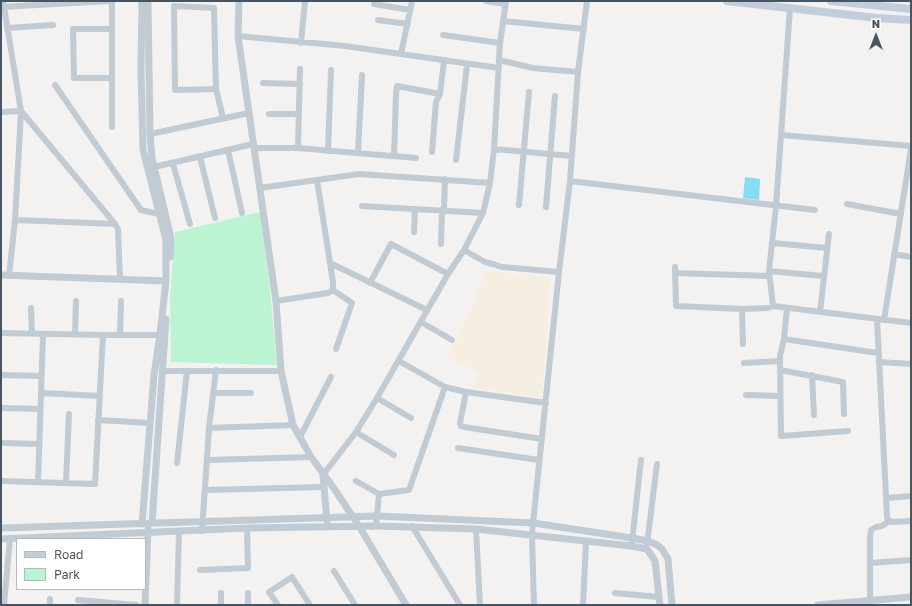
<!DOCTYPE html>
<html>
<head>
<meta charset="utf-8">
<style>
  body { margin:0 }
  #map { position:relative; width:912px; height:606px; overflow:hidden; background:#f4f1f1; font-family:"Golos Text",sans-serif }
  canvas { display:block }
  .frame { position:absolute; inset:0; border:2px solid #475461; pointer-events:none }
  .legend { position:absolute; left:16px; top:538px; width:130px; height:52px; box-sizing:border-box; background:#fff; border:1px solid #b5bbc0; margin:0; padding:5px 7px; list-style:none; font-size:12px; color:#475461 }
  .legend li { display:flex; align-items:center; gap:8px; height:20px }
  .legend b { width:20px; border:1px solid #b5bbc0 }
  .north { position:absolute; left:856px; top:16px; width:40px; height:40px; -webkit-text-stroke:3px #fff; paint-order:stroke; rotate:0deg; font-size:11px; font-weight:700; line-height:16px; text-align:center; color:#475461 }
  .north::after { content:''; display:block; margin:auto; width:14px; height:18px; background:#475461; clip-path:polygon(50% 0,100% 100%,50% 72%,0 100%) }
</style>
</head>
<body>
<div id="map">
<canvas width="912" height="606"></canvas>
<div class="frame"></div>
<ul class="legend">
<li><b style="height:5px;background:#c2cedb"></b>Road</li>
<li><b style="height:11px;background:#bcf4d3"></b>Park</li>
</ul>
<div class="north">N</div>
</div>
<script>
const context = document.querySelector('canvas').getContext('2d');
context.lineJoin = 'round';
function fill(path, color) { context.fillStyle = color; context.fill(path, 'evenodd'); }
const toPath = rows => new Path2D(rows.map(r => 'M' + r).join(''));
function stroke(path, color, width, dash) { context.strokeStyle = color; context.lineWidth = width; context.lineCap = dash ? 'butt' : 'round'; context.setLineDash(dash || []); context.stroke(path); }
const green = toPath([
  [260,212,270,288,277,365,171,362,170,294,175,232]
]);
const sand = toPath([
  [488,270,551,278,542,398,475,388,478,372,447,359]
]);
const water = toPath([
  [745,177,760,179,759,200,743,198]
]);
const minor = toPath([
  [3,1,21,111,15,220,9,276],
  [112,1,112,127],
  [486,1,505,4],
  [374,4,410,10],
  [1,7,111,1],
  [378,20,408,24],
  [503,21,584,29],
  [7,28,53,25],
  [111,29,73,29,74,78,112,78],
  [443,35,500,43],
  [238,36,345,46,499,68],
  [301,43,305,1],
  [401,54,412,1],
  [499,60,533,68,578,72],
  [263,83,300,84],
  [55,85,141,210,159,214],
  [216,89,175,90,174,6,214,8,216,89,223,118],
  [1,112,21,111,115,224,118,229,120,279],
  [269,114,299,114],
  [150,134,249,113],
  [782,135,911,146],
  [254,148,298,148,416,158],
  [298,148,300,69],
  [494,149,572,156],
  [228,150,242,213],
  [328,151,331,70],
  [432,152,436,102,440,94,444,61],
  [358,153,362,75],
  [394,156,396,94,397,86,440,94],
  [200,157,215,218],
  [456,160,467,65],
  [173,164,190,224],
  [154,167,253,144],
  [570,181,815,210],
  [260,188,359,174,490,183],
  [847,204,901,214],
  [519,205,529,92],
  [362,206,483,213],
  [546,207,555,96],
  [444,210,445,179],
  [15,220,115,224],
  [414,232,415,209],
  [773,243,827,248],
  [441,244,442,210],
  [464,250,485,262,493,264,502,267,559,272],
  [894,254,911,257],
  [330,263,427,310],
  [675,267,676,306,742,309,768,308,773,306,911,323],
  [769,271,823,276],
  [675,273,769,276],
  [370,283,391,244,448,274],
  [333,290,352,303,336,349],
  [276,301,328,293,333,290,333,282,317,180],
  [773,306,769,271,776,206,790,8],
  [31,308,32,334],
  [787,308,784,339,780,356,781,436,848,431],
  [742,309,743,344],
  [820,312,829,234],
  [877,319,887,517,888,520,892,522,911,521],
  [884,320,911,149],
  [421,322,452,340],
  [1,333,103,335,160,335],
  [75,334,76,301],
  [120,335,121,301],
  [784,339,878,353],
  [399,361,445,387,466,392,546,403],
  [879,362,911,364],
  [744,363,780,361],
  [780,370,843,382,844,414],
  [163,371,281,371],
  [1,375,41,376],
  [812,375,814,415],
  [466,392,460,423,461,426,464,427,542,439],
  [41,393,100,396],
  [214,393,251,393],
  [746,395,780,396],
  [377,398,411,418],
  [1,408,40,409],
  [98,420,149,423],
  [209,428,293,425],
  [356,432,394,455],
  [300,437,331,377],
  [1,443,39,444],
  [458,448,539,460],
  [208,460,311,457],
  [177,463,187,371],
  [323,475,356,432,377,398,448,274,464,250,483,213,490,183,494,149,500,43,506,1],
  [1,481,95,484,103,335],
  [356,481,379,494],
  [38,482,43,335],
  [66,483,69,414],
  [206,490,323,487],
  [886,498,911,496],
  [376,526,379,494,409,490,445,387],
  [412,526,460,605],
  [476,529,480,605],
  [202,531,209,428,216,370],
  [632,542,641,460],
  [647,544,657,464],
  [870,563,911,560],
  [200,570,248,568,247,528],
  [334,571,355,605],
  [248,593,248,605],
  [615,593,659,597],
  [78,600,136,605],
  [870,600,870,537,871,530,876,527,882,526,889,521],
  [4,605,10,538],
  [50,605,50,599],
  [177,605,179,532],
  [221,605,221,593],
  [278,605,269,592,292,577,310,605],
  [534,605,532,535,533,523,559,272,570,181,578,72,587,1],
  [583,605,586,541]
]);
const tertiary = toPath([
  [148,1,150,134,152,158,171,238,170,257],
  [239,1,238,36,276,301,281,371,293,425,311,457,331,484,359,526,406,605],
  [1,275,166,281],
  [323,475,327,521],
  [152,523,166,319],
  [142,524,154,375,160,335,166,281,166,240,143,150,141,70,142,1],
  [1,528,377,516,533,523,632,538,648,541,657,545,662,549,668,559,672,605],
  [1,539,247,528,376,526,476,529,631,546,647,549,655,561,660,605],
  [145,605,148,529],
  [818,605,911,597]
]);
const secondary = toPath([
  [727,1,877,18,911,20],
  [831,1,911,9]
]);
fill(green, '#bcf4d3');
fill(sand, '#f6efe1');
fill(water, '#85dcf6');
stroke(minor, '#c0cbd4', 6);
stroke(tertiary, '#c0cbd4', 7);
stroke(secondary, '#c2cedb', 8);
</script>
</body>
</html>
